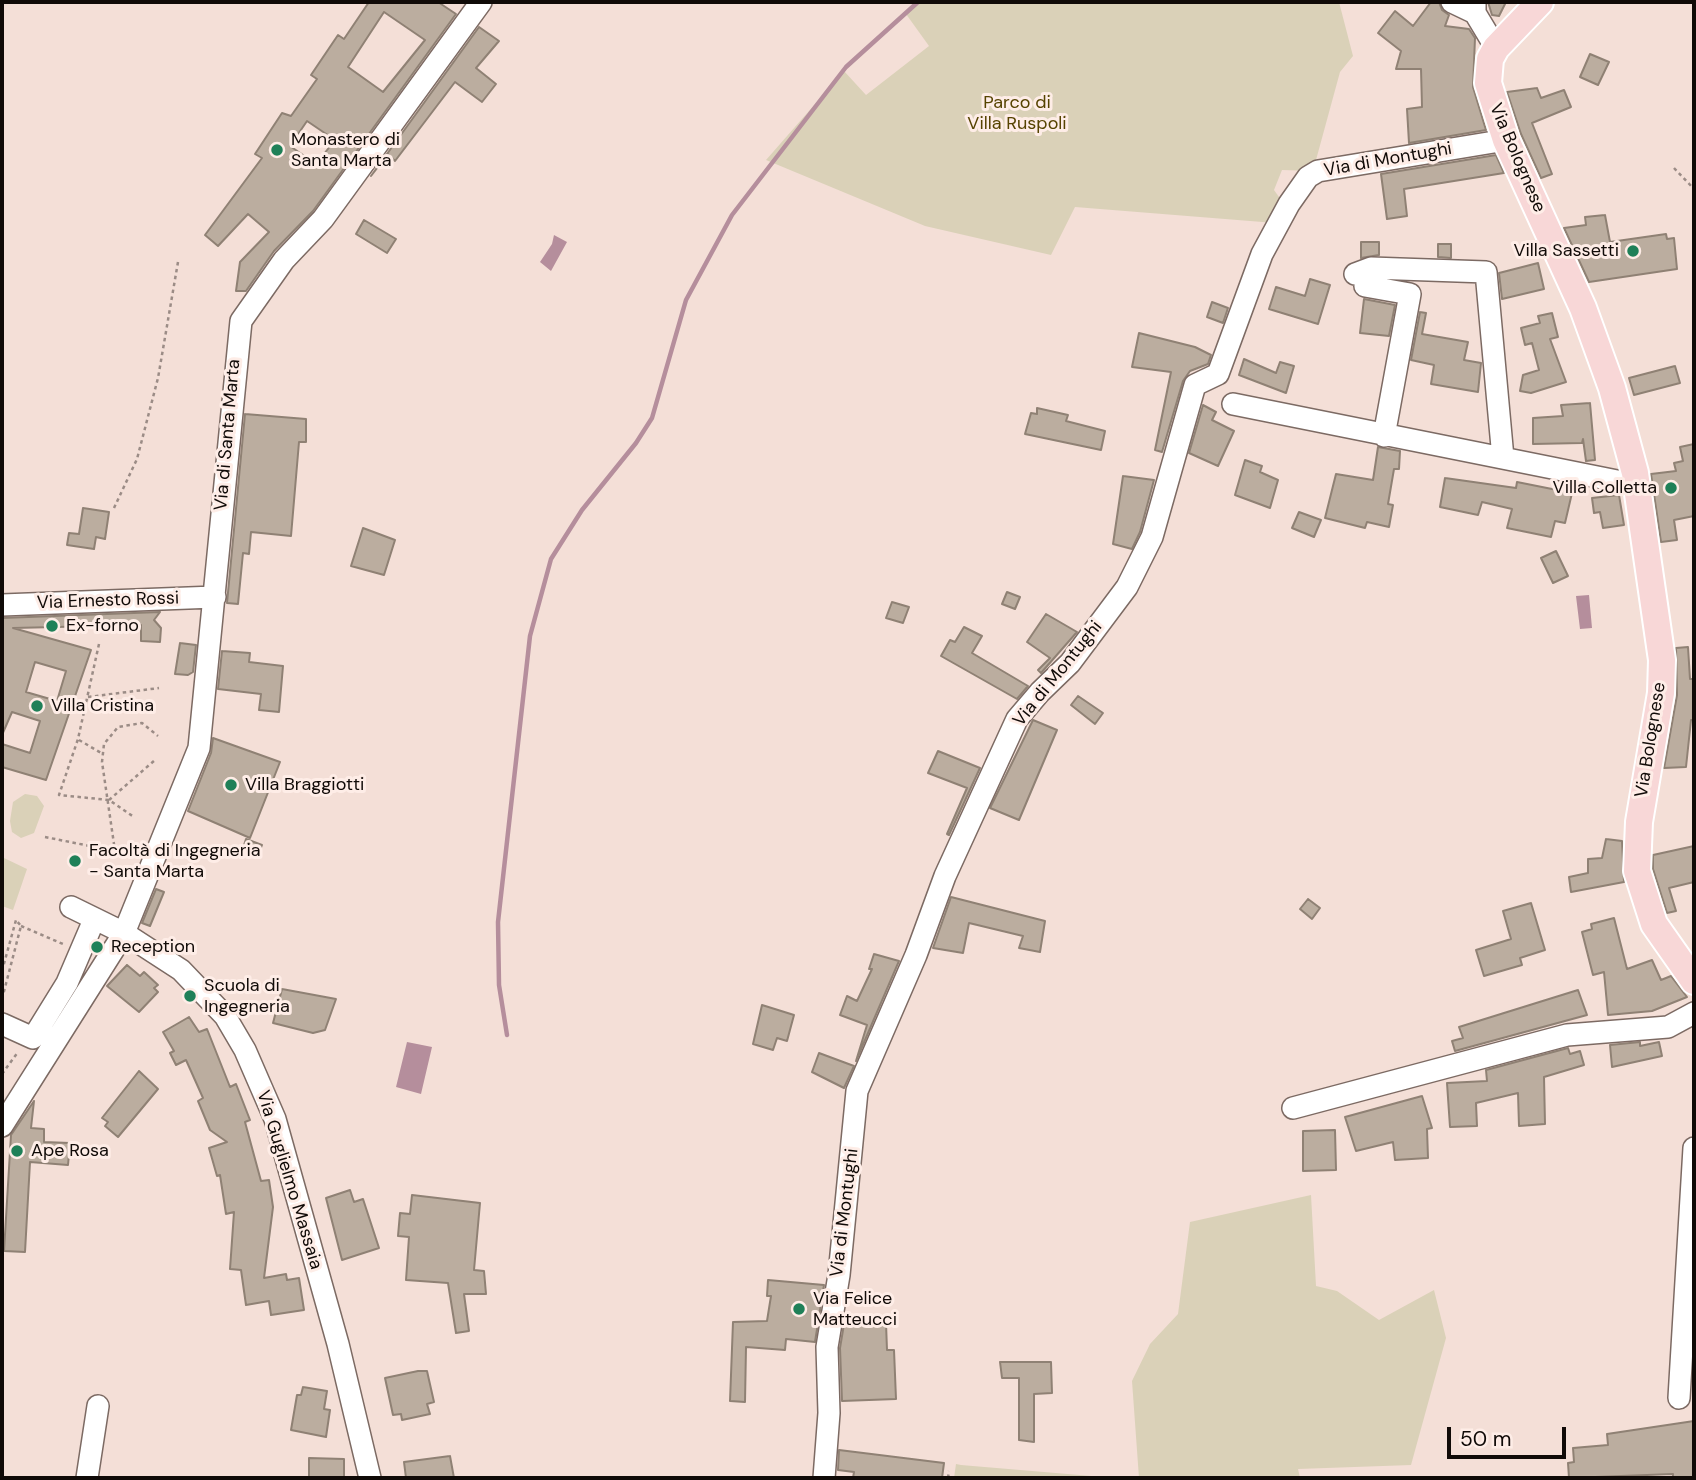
<!DOCTYPE html>
<html>
<head>
<meta charset="utf-8">
<style>
  body { margin:0 }
  #map { position:relative; width:1696px; height:1480px; overflow:hidden; background:#f4dfd7; font-family:"DM Sans",sans-serif }
  canvas { display:block }
  .frame { position:absolute; inset:0; border:4px solid #100a07; pointer-events:none }
  .scale { position:absolute; left:1447px; top:1427px; width:119px; height:32px; box-sizing:border-box; border:4px solid #100a07; border-top:0; padding-left:9px; font-size:21px; line-height:24px; white-space:nowrap; color:#100a07; -webkit-text-stroke:5px #feede7; paint-order:stroke }
</style>
</head>
<body>
<div id="map">
<canvas width="1696" height="1480"></canvas>
<div class="frame"></div>
<div class="scale">50 m</div>
</div>
<script>
const context = document.querySelector('canvas').getContext('2d');
context.lineJoin = 'round';
function fill(path, color) { context.fillStyle = color; context.fill(path, 'evenodd'); }
const toPath = rows => new Path2D(rows.map(r => 'M' + r).join(''));
function stroke(path, color, width, dash) { context.strokeStyle = color; context.lineWidth = width; context.lineCap = dash ? 'butt' : 'round'; context.setLineDash(dash || []); context.stroke(path); }
function write(font, color, halo, rows, align = 'center') {
  context.font = font + ' "DM Sans",sans-serif'; context.lineWidth = 6; context.setLineDash([]); context.textBaseline = 'middle'; context.strokeStyle = halo; context.fillStyle = color; for (const [text, x, y, turn = 0] of rows) {
    context.save(); context.translate(x, y); context.rotate((+turn || 0) * Math.PI / 180); context.textAlign = isNaN(turn) ? turn : align; if (halo) context.strokeText(text, 0, 0); context.fillText(text, 0, 0); context.restore();
  }
}
const green = toPath([
  [921,2,1339,2,1353,56,1340,72,1313,171,1282,170,1274,190,1284,204,1275,223,1075,207,1051,255,925,226,766,160,844,71,866,95,929,46,906,14],
  [25,794,37,796,44,806,34,833,21,838,12,832,10,821,13,802],
  [4,858,27,869,13,910,2,906],
  [1311,1195,1316,1286,1337,1291,1379,1320,1434,1290,1446,1338,1411,1465,1298,1469,1300,1478,1139,1478,1132,1381,1150,1344,1178,1314,1190,1222],
  [956,1464,961,1465,1115,1478,954,1478]
]);
const water = toPath([
  [554,235,567,242,551,271,540,262,552,244],
  [1589,595,1592,628,1580,629,1576,596],
  [407,1042,432,1047,421,1094,396,1087]
]);
const stream = toPath([
  [507,1035,499,985,498,922,530,636,551,559,582,510,636,443,652,418,686,300,732,215,846,67,918,2]
]);
const building = toPath([
  [369,2,438,2,456,14,313,211,274,251,246,291,236,291,240,262,269,232,248,214,218,246,205,235,262,158,255,154,282,113,291,116,317,79,311,75,338,35,344,39,369,2],
  [384,12,425,40,383,92,348,67,384,12],
  [307,121,335,140,316,164,290,146,307,121],
  [1431,2,1439,2,1442,10,1449,15,1445,26,1469,29,1475,38,1473,87,1486,130,1409,143,1407,109,1422,107,1421,69,1396,69,1401,51,1378,33,1395,11,1413,26,1431,2],
  [1488,2,1506,2,1499,16,1492,15,1488,2],
  [479,27,499,41,476,68,496,84,482,102,455,82,395,161,388,154,371,176,479,27],
  [1590,54,1609,62,1598,85,1580,77,1590,54],
  [1537,88,1541,98,1564,90,1571,107,1532,123,1552,174,1541,178,1521,134,1507,92,1537,88],
  [1496,155,1504,173,1404,189,1407,216,1387,219,1381,174,1496,155],
  [1605,215,1610,242,1666,234,1667,239,1674,238,1677,269,1589,282,1564,228,1586,225,1585,217,1605,215],
  [364,220,396,239,387,253,356,234,364,220],
  [1361,242,1379,242,1379,255,1361,258,1361,242],
  [1438,244,1451,244,1451,258,1438,257,1438,244],
  [1538,263,1544,289,1502,299,1499,273,1538,263],
  [1310,279,1330,285,1318,324,1269,309,1276,287,1305,296,1310,279],
  [1364,299,1395,305,1389,336,1360,333,1364,299],
  [1212,302,1228,308,1223,323,1207,317,1212,302],
  [1420,312,1426,313,1422,334,1468,342,1464,360,1481,363,1478,392,1431,384,1434,365,1411,360,1420,312],
  [1552,313,1558,337,1550,339,1566,382,1531,393,1520,391,1523,375,1539,370,1532,343,1525,345,1521,328,1540,323,1538,316,1552,313],
  [1139,333,1195,347,1211,355,1208,364,1190,371,1183,381,1162,452,1155,450,1171,372,1132,367,1139,333],
  [1244,359,1276,373,1280,362,1294,366,1286,393,1239,375,1244,359],
  [1675,366,1680,383,1634,395,1629,378,1675,366],
  [1590,403,1595,460,1586,461,1583,439,1582,443,1533,444,1533,418,1563,416,1561,405,1590,403],
  [1203,405,1216,412,1212,420,1234,431,1218,466,1189,453,1203,405],
  [1037,408,1068,415,1066,421,1105,431,1101,450,1025,434,1031,413,1037,414,1037,408],
  [245,414,306,419,306,442,299,442,291,536,251,532,249,554,243,553,238,604,227,603,245,414],
  [1694,444,1694,516,1674,520,1677,540,1661,542,1651,474,1676,471,1674,463,1683,461,1680,447,1694,444],
  [1378,447,1400,451,1399,469,1394,469,1388,504,1393,505,1389,527,1367,522,1365,528,1325,518,1336,474,1373,480,1378,447],
  [1245,460,1262,466,1260,472,1278,480,1270,508,1235,495,1245,460],
  [1123,476,1154,480,1140,532,1132,549,1113,544,1123,476],
  [1445,478,1516,488,1517,482,1572,493,1565,523,1555,521,1551,537,1507,528,1512,509,1482,502,1478,515,1440,507,1445,478],
  [1619,495,1624,525,1603,528,1600,512,1594,513,1592,498,1619,495],
  [83,508,109,512,105,539,96,537,94,549,67,545,69,533,79,534,83,508],
  [1299,512,1321,520,1314,537,1292,528,1299,512],
  [363,528,395,540,384,575,351,566,363,528],
  [1556,551,1568,576,1553,583,1541,558,1556,551],
  [1007,592,1020,597,1015,609,1002,604,1007,592],
  [892,602,909,607,903,623,886,618,892,602],
  [160,612,154,620,161,628,160,642,141,641,141,625,13,628,91,650,46,780,2,767,2,744,30,753,40,721,12,712,2,735,2,618,160,612],
  [35,662,66,671,57,701,26,692,35,662],
  [1046,614,1077,632,1041,673,1038,670,1050,658,1027,642,1046,614],
  [964,627,982,636,972,653,1028,686,1017,699,941,656,950,640,955,642,964,627],
  [180,643,196,645,193,672,188,675,175,674,180,643],
  [1688,647,1690,679,1694,679,1694,720,1691,720,1686,767,1664,768,1677,695,1676,648,1688,647],
  [222,651,250,653,249,662,283,666,279,712,259,710,261,694,218,689,222,651],
  [1078,696,1103,713,1095,724,1071,705,1078,696],
  [1033,720,1057,730,1019,820,990,808,1033,720],
  [213,738,280,762,250,838,188,811,211,753,213,738],
  [938,751,980,768,949,835,947,834,967,788,928,773,938,751],
  [246,839,262,845,257,858,242,851,246,839],
  [1606,839,1622,841,1624,882,1571,892,1569,877,1588,873,1588,859,1602,858,1606,839],
  [1694,846,1694,882,1669,888,1676,911,1667,913,1653,869,1653,855,1694,846],
  [156,889,164,892,150,926,142,923,156,889],
  [951,897,1045,921,1040,952,1019,948,1023,936,969,923,963,953,933,948,951,897],
  [1308,899,1320,908,1312,919,1300,909,1308,899],
  [1531,903,1545,950,1520,958,1522,965,1484,976,1476,950,1511,939,1503,911,1531,903],
  [1614,918,1627,969,1652,960,1661,980,1671,976,1687,997,1652,1011,1608,1015,1604,972,1593,975,1582,932,1592,929,1591,924,1614,918],
  [874,954,899,961,856,1061,867,1025,840,1015,847,996,857,1001,872,969,869,969,874,954],
  [127,965,140,976,144,972,158,985,154,988,158,992,139,1012,107,986,127,965],
  [282,989,336,999,325,1030,313,1033,273,1023,282,989],
  [1578,990,1587,1015,1455,1051,1452,1041,1463,1038,1459,1027,1578,990],
  [762,1005,794,1015,787,1041,777,1038,773,1050,753,1044,762,1005],
  [189,1017,199,1032,207,1029,230,1087,236,1084,250,1120,245,1122,261,1181,269,1180,273,1207,264,1278,286,1274,287,1280,299,1278,304,1310,271,1315,269,1301,246,1305,241,1270,230,1269,234,1212,226,1214,220,1175,217,1176,209,1148,227,1142,210,1130,198,1101,203,1098,186,1060,176,1065,170,1053,174,1051,163,1032,189,1017],
  [1640,1042,1640,1046,1659,1042,1662,1056,1612,1067,1610,1045,1640,1042],
  [1568,1048,1570,1054,1580,1051,1584,1065,1544,1077,1545,1124,1519,1126,1518,1093,1476,1103,1477,1126,1450,1127,1447,1083,1487,1081,1486,1070,1568,1048],
  [819,1053,854,1066,844,1088,812,1072,819,1053],
  [139,1071,158,1089,118,1137,105,1126,108,1122,102,1118,139,1071],
  [1422,1096,1432,1128,1427,1129,1428,1158,1395,1160,1393,1142,1356,1151,1345,1117,1422,1096],
  [34,1101,31,1128,44,1129,44,1142,70,1143,68,1165,30,1162,25,1252,4,1251,11,1135,34,1101],
  [1335,1130,1336,1170,1303,1171,1303,1131,1335,1130],
  [350,1190,354,1202,363,1199,379,1248,342,1260,326,1198,350,1190],
  [412,1195,480,1203,474,1270,484,1271,486,1294,464,1294,469,1331,456,1333,448,1283,406,1280,409,1237,398,1236,400,1213,410,1214,412,1195],
  [768,1280,824,1285,815,1342,786,1339,785,1350,746,1347,745,1402,730,1401,733,1322,767,1321,771,1296,767,1296,768,1280],
  [886,1323,887,1350,894,1350,896,1399,842,1401,840,1348,844,1324,886,1323],
  [1000,1362,1051,1362,1052,1393,1034,1394,1034,1442,1019,1440,1019,1378,1002,1378,1000,1362],
  [418,1371,427,1371,434,1402,427,1404,430,1414,402,1420,401,1414,393,1415,385,1378,418,1371],
  [303,1387,327,1391,324,1409,330,1410,326,1437,291,1430,297,1395,301,1395,303,1387],
  [1694,1421,1694,1478,1673,1478,1673,1474,1569,1478,1568,1463,1574,1462,1573,1448,1608,1445,1607,1434,1694,1421],
  [839,1450,944,1463,942,1478,853,1478,854,1472,838,1470,839,1450],
  [450,1456,454,1478,406,1478,404,1462,450,1456],
  [309,1458,344,1459,344,1478,309,1478,309,1458]
]);
const path = toPath([
  [1674,168,1694,189],
  [114,508,137,459,158,378,178,262],
  [99,644,78,739,59,795,109,800,134,817],
  [88,697,159,688],
  [79,740,103,754],
  [109,800,155,760],
  [45,837,115,851,102,762,104,744,118,727,142,723,158,736],
  [21,926,63,944],
  [2,971,16,920],
  [2,999,21,926,16,920],
  [2,1074,18,1052],
  [948,1478,949,1471]
]);
const minor = toPath([
  [1452,2,1475,13],
  [1475,2,1475,13,1496,48],
  [1355,274,1371,268,1486,272,1503,458],
  [1365,286,1410,294,1384,436],
  [1233,404,1637,485],
  [2,605,215,597],
  [71,907,124,933,181,970,225,1016,245,1050,275,1119,338,1344,370,1478],
  [2,1024,33,1038,67,983,94,920],
  [1293,1108,1567,1035,1668,1027,1694,1013],
  [2,1126,124,933,199,748,241,321,284,260,323,219,481,2],
  [1679,1398,1694,1148],
  [87,1478,98,1406],
  [824,1478,829,1413,827,1347,839,1275,857,1091,916,955,945,876,1017,719,1040,692,1070,663,1127,587,1152,537,1195,385,1218,374,1262,254,1289,204,1308,177,1318,171,1506,140]
]);
const major = toPath([
  [1540,2,1496,48,1490,59,1488,83,1506,140,1583,308,1612,388,1635,473,1662,660,1661,693,1639,822,1637,871,1654,924,1694,981]
]);
const markers = [
  [277,150,7,"#1f8058"],
  [1633,251,7,"#1f8058"],
  [1671,488,7,"#1f8058"],
  [52,626,7,"#1f8058"],
  [37,706,7,"#1f8058"],
  [231,785,7,"#1f8058"],
  [75,861,7,"#1f8058"],
  [97,947,7,"#1f8058"],
  [190,996,7,"#1f8058"],
  [17,1151,7,"#1f8058"],
  [799,1309,7,"#1f8058"]
];
const parkNames = [
  ["Parco di",1017,103],
  ["Villa Ruspoli",1017,124]
];
const poiNames = [
  ["Monastero di",291,140],
  ["Santa Marta",291,161],
  ["Villa Sassetti",1619,251,"right"],
  ["Villa Colletta",1657,488,"right"],
  ["Ex-forno",66,626],
  ["Villa Cristina",51,706],
  ["Villa Braggiotti",245,785],
  ["Facoltà di Ingegneria",89,851],
  ["- Santa Marta",89,872],
  ["Reception",111,947],
  ["Scuola di",204,986],
  ["Ingegneria",204,1007],
  ["Ape Rosa",31,1151],
  ["Via Felice",813,1299],
  ["Matteucci",813,1320]
];
const streetNames = [
  ["Via Bolognese",1517,158,67],
  ["Via di Montughi",1388,160,-10],
  ["Via di Santa Marta",228,435,-85],
  ["Via Ernesto Rossi",108,601,-2],
  ["Via di Montughi",1058,674,-51],
  ["Via Bolognese",1651,740,-81],
  ["Via Guglielmo Massaia",289,1180,73],
  ["Via di Montughi",845,1213,-83]
];
fill(green, '#dad1b8');
fill(water, '#b58e9c');
stroke(stream, '#b58e9c', 4.5);
fill(building, '#bbad9f');
stroke(building, '#8f8174', 2);
stroke(minor, '#7c6a63', 24);
stroke(major, '#fff', 30);
stroke(path, '#9b8c86', 2.5, [3.5, 3.5]);
stroke(minor, '#fff', 21);
stroke(major, '#f8d7d7', 26);
for (const [x, y, r, color] of markers) { const dot = new Path2D(); dot.arc(x, y, r, 0, 2 * Math.PI); context.fillStyle = color; context.fill(dot); stroke(dot, '#feede7', 2.5); }
write('18px', '#564300', '#feede7', parkNames);
write('18px', '#100a07', '#feede7', poiNames, 'left');
write('18px', '#100a07', '#feede7', streetNames);
</script>
</body>
</html>
